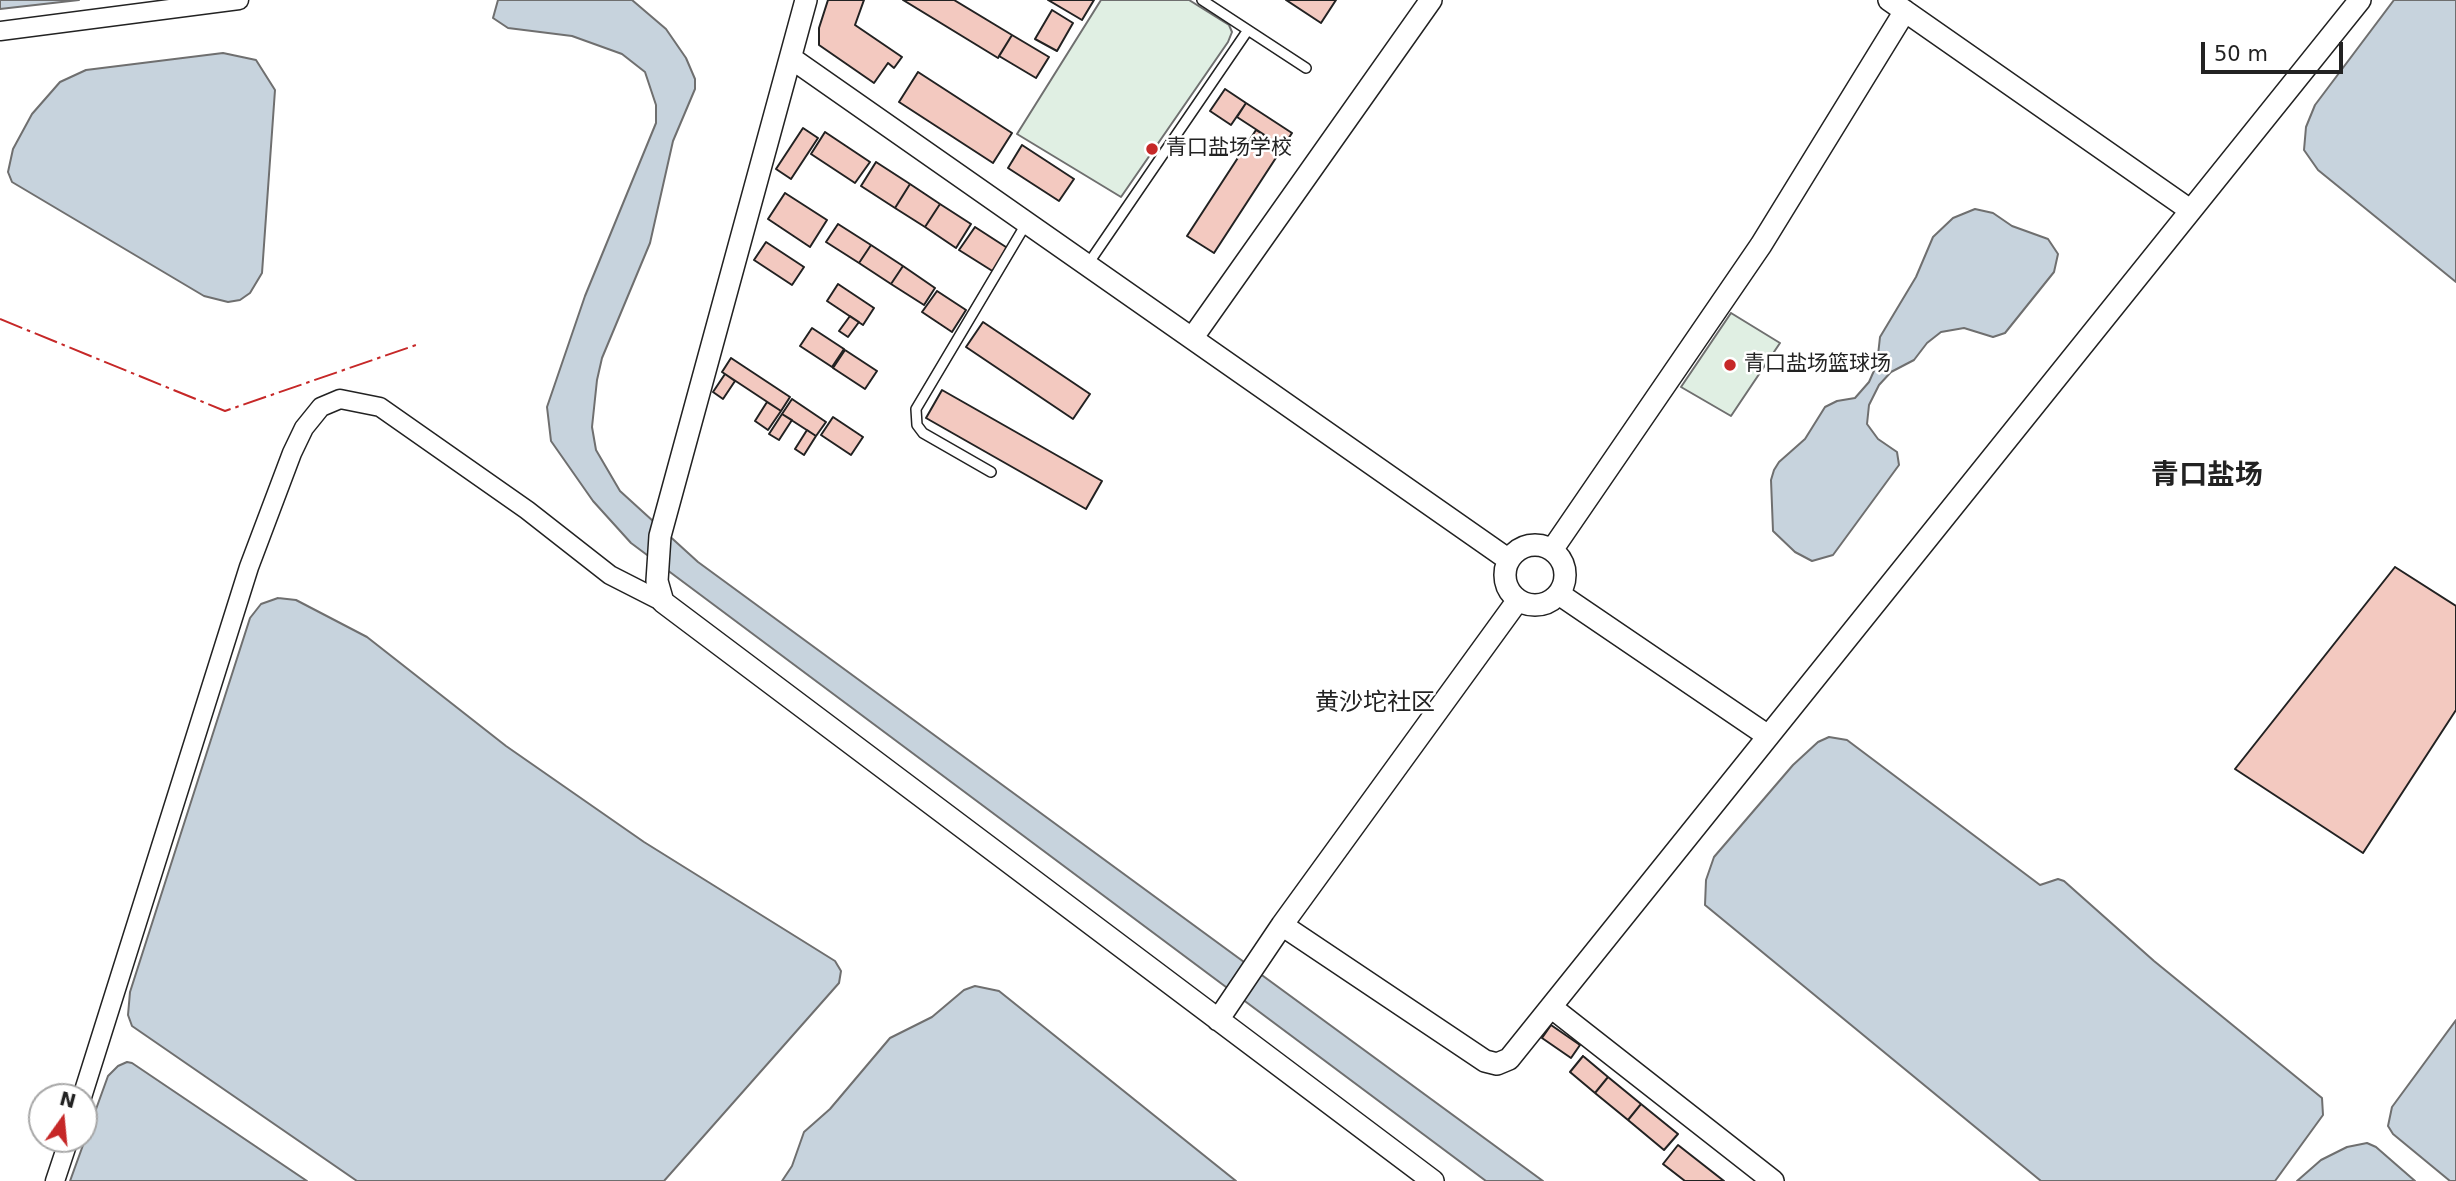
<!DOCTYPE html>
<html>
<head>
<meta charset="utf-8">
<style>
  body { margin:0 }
  #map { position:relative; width:2456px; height:1181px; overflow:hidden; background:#fff; font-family:"DejaVu Sans",sans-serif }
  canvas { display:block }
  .north { position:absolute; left:28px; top:1083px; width:70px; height:70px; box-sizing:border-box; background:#fff; border:2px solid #a7a7a7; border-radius:50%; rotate:15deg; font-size:19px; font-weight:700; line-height:28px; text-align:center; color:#222 }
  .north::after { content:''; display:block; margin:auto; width:24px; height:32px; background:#c62828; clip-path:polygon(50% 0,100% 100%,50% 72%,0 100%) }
  .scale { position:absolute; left:2201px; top:42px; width:142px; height:32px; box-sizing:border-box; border:4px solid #222; border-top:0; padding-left:9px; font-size:21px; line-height:24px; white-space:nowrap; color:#222; -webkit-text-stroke:5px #fff; paint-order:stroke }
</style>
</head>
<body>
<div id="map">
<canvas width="2456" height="1181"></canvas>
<div class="north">N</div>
<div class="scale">50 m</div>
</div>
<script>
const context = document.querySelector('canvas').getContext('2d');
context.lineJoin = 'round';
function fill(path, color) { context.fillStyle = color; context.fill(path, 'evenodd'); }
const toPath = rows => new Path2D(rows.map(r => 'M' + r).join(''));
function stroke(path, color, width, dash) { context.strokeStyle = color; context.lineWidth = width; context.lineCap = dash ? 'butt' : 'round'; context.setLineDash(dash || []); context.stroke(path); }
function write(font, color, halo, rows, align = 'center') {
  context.font = font + ' "DejaVu Sans","Noto Sans SC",sans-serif'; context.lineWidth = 5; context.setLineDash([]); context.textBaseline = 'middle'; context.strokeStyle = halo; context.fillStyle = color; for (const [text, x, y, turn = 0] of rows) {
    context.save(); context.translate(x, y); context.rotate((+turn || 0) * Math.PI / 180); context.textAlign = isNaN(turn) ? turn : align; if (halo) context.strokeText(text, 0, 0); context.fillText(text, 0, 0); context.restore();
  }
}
const green = toPath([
  [1101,0,1189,0,1229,25,1232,32,1228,42,1121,197,1017,134,1101,0],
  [1731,313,1780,343,1731,416,1681,387,1731,313]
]);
const water = toPath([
  [0,0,79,0,0,9,0,0],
  [498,0,632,0,666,29,686,58,695,79,695,89,673,141,650,243,602,358,597,380,592,427,596,450,620,491,698,562,1543,1181,1486,1181,631,543,593,501,551,441,547,407,585,296,656,123,656,105,645,72,622,54,572,36,508,28,493,18,498,0],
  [2394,0,2456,0,2456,282,2318,170,2304,150,2306,127,2315,105,2394,0],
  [223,53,256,60,275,90,262,273,250,293,240,300,228,302,204,296,12,182,8,172,13,149,32,114,60,82,86,70,223,53],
  [1975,209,1993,213,2012,226,2048,239,2058,254,2054,272,2005,333,1993,337,1964,328,1941,332,1927,343,1914,360,1891,372,1879,385,1869,405,1867,424,1878,439,1897,452,1899,465,1833,555,1812,561,1795,552,1773,531,1771,480,1774,470,1779,462,1805,439,1825,407,1837,401,1855,398,1869,382,1877,364,1880,337,1916,277,1933,237,1953,218,1975,209],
  [278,598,296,600,367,637,506,746,644,842,835,961,841,971,839,983,664,1181,357,1181,132,1026,128,1015,130,992,250,618,261,604,278,598],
  [1829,737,1847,740,2040,885,2058,879,2064,881,2154,961,2322,1098,2323,1115,2275,1181,2041,1181,1705,905,1706,880,1714,857,1793,765,1818,742,1829,737],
  [975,986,999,991,1236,1181,782,1181,792,1166,804,1132,830,1109,890,1038,932,1017,964,990,975,986],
  [2456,1020,2456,1181,2450,1181,2393,1134,2388,1126,2392,1107,2456,1020],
  [127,1062,132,1063,307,1181,70,1181,108,1076,118,1066,127,1062],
  [2367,1143,2376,1147,2415,1181,2297,1181,2321,1160,2347,1147,2367,1143]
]);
const building = toPath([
  [828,0,864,0,855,25,902,57,894,68,888,63,874,83,819,45,819,28,828,0],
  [903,0,954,0,1012,35,998,58,903,0],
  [1048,0,1094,0,1082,20,1048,0],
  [1286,0,1336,0,1321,23,1286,0],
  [1052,10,1073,23,1057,51,1035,39,1052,10],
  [1012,35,1049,57,1036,78,999,56,1012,35],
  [918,72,1012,133,993,163,899,102,918,72],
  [1225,89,1246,103,1231,125,1210,111,1225,89],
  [1246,103,1292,133,1283,147,1237,117,1246,103],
  [803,128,818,138,791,179,776,169,803,128],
  [1256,130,1283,147,1214,253,1187,236,1256,130],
  [825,132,870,162,855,183,811,154,825,132],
  [1022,145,1074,179,1059,201,1008,168,1022,145],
  [876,162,910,184,895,208,861,186,876,162],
  [910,184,940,204,925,227,895,208,910,184],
  [785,193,827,220,810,247,768,219,785,193],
  [940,204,971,224,956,248,925,227,940,204],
  [838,224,871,245,859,263,826,242,838,224],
  [975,227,1009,249,994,272,959,250,975,227],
  [766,242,804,267,792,285,754,260,766,242],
  [871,245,903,266,891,284,859,263,871,245],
  [903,266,935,288,924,305,891,284,903,266],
  [838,284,874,308,863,325,827,301,838,284],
  [937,291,966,310,952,332,922,312,937,291],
  [850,316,859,322,848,337,839,331,850,316],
  [983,322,1090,394,1073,419,966,347,983,322],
  [812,328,844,349,832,367,800,346,812,328],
  [845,350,877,371,865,389,833,368,845,350],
  [731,358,790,397,781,411,722,372,731,358],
  [725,374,735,381,723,399,713,392,725,374],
  [942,390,1102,481,1086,509,926,418,942,390],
  [792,399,826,422,816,436,782,414,792,399],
  [767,402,781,411,768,430,755,421,767,402],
  [782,414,792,420,779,440,769,434,782,414],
  [833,417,863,437,851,455,821,435,833,417],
  [807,430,816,436,804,455,795,449,807,430],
  [2395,567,2456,606,2456,710,2363,853,2235,769,2395,567],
  [1551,1025,1580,1045,1571,1058,1542,1038,1551,1025],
  [1583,1056,1608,1077,1595,1093,1570,1072,1583,1056],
  [1608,1077,1641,1104,1628,1120,1595,1093,1608,1077],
  [1641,1104,1678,1134,1664,1150,1628,1120,1641,1104],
  [1678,1145,1724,1181,1685,1181,1663,1164,1678,1145]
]);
const service = toPath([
  [1202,0,1306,68],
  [1088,264,1248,30],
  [991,472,923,433,917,425,916,409,1026,224]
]);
const minor = toPath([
  [0,31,239,0],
  [82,1097,249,567,292,453,304,428,321,407,340,399,380,407,527,510,610,575,663,602],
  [55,1181,69,1139]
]);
const tertiary = toPath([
  [806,0,660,536,657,581,663,602,1433,1181],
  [1889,0,2190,210],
  [791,58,1509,560],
  [1193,337,1431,0],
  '1505 575a30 30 0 1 1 60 0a30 30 0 1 1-60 0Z',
  [1552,550,1761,245,1905,11],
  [1559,594,1768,736],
  [1282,925,1485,1061,1497,1064,1509,1059,2360,0],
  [1551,1007,1773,1181],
  [1218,1020,1282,925,1518,600]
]);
const power = toPath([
  [0,319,225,411,416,345]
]);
const markers = [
  [1152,149,7,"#c62828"],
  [1730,365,7,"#c62828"]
];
const poiNames = [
  ["青口盐场学校",1166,149],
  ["青口盐场篮球场",1744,365]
];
const quarterNames = [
  ["黄沙坨社区",1375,704]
];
const districtNames = [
  ["青口盐场",2207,477]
];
fill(green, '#e0efe3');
stroke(green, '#6f6f6f', 2);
fill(water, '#c7d3dd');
stroke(water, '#6f6f6f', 2);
fill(building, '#f3c9c0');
stroke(building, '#222', 2);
stroke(service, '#222', 12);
stroke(minor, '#222', 21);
stroke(tertiary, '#222', 24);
stroke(service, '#fff', 9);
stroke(minor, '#fff', 18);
stroke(tertiary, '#fff', 21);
stroke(power, '#c62828', 2, [24, 5, 3.5, 5]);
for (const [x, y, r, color] of markers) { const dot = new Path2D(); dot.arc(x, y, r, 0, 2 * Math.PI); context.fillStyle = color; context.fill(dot); stroke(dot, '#fff', 2.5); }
write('21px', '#222', '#fff', poiNames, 'left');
write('24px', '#222', '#fff', quarterNames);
write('bold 28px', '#222', '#fff', districtNames);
</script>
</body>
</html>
